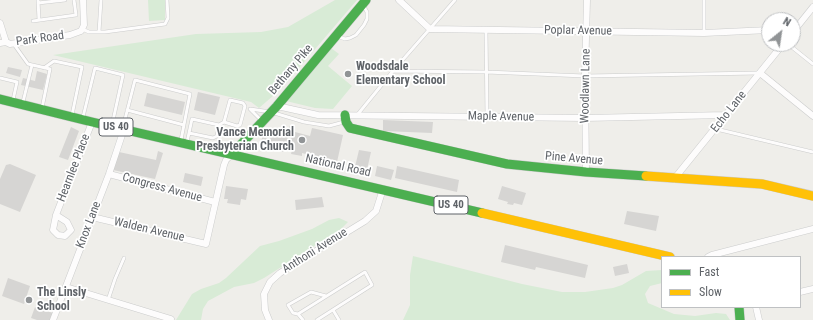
<!DOCTYPE html>
<html>
<head>
<meta charset="utf-8">
<style>
  body { margin:0 }
  #map { position:relative; width:813px; height:320px; overflow:hidden; background:#efeeea; font-family:"Roboto Condensed",sans-serif }
  canvas { display:block }
  .legend { position:absolute; left:661px; top:256px; width:140px; height:52px; box-sizing:border-box; background:#fff; border:1px solid #bfc1c3; margin:0; padding:5px 7px; list-style:none; font-size:12px; color:#5f6368 }
  .legend li { display:flex; align-items:center; gap:8px; height:20px }
  .legend b { width:20px; border:1px solid #bfc1c3 }
  .north { position:absolute; left:761px; top:12px; width:40px; height:40px; box-sizing:border-box; background:#fff; border:1px solid #bfc1c3; border-radius:50%; rotate:30deg; font-size:11px; font-weight:700; line-height:16px; text-align:center; color:#5f6368 }
  .north::after { content:''; display:block; margin:auto; width:14px; height:18px; background:#919496; clip-path:polygon(50% 0,100% 100%,50% 72%,0 100%) }
</style>
</head>
<body>
<div id="map">
<canvas width="813" height="320"></canvas>
<ul class="legend">
<li><b style="height:5px;background:#4caf50"></b>Fast</li>
<li><b style="height:5px;background:#ffc107"></b>Slow</li>
</ul>
<div class="north">N</div>
</div>
<script>
const context = document.querySelector('canvas').getContext('2d');
context.lineJoin = 'round';
function fill(path, color) { context.fillStyle = color; context.fill(path, 'evenodd'); }
const toPath = rows => new Path2D(rows.map(r => 'M' + r).join(''));
function stroke(path, color, width, dash) { context.strokeStyle = color; context.lineWidth = width; context.lineCap = dash ? 'butt' : 'round'; context.setLineDash(dash || []); context.stroke(path); }
function write(font, color, halo, rows, align = 'center') {
  context.font = font + ' "Roboto Condensed",sans-serif'; context.lineWidth = 3.5; context.setLineDash([]); context.textBaseline = 'middle'; context.strokeStyle = halo; context.fillStyle = color; for (const [text, x, y, turn = 0] of rows) {
    context.save(); context.translate(x, y); context.rotate((+turn || 0) * Math.PI / 180); context.textAlign = isNaN(turn) ? turn : align; if (halo) context.strokeText(text, 0, 0); context.fillText(text, 0, 0); context.restore();
  }
}
const green = toPath([
  [148,0,165,0,165,20,149,21],
  [335,0,357,0,281,89,259,108,251,102,53,55,196,34,261,32,288,27],
  [331,48,339,54,328,66,352,86,333,109,315,108,286,101],
  [339,218,348,222,341,229,264,278,254,283,234,287,208,301,203,309,201,320,176,320,192,294,201,289,219,283,226,278,260,246,279,241,312,229,329,220],
  [413,256,522,284,562,292,585,292,613,288,622,285,646,271,662,270,662,283,650,286,645,294,648,303,674,314,695,316,716,313,726,314,730,320,403,320,410,305,410,275]
]);
const building = toPath([
  [8,67,22,70,20,77,6,73],
  [37,71,47,74,43,90,21,85,23,78,35,81],
  [198,92,220,97,215,115,194,110],
  [147,93,185,102,182,115,144,106],
  [383,120,433,122,432,133,383,131],
  [290,126,295,129,295,132,310,136,312,128,343,135,337,162,302,153,302,156,291,154,292,150,286,149,283,152,260,145,263,135,271,131,286,130],
  [71,127,79,131,68,160,59,157],
  [359,150,371,152,366,174,354,171],
  [158,151,163,153,155,179,113,170,119,152,156,160],
  [10,164,36,175,20,212,0,204,0,179,6,165],
  [377,166,394,170,391,180,375,176],
  [397,166,459,180,457,192,395,178],
  [185,173,203,177,201,186,183,182],
  [226,186,248,189,246,200,241,199,240,205,227,203,228,199,224,199],
  [502,186,526,193,522,205,514,203,513,205,507,204,508,202,498,199],
  [322,197,324,207,296,210,295,200],
  [627,211,659,216,656,231,624,224],
  [505,245,588,265,585,278,536,267,535,270,501,262],
  [627,264,629,273,615,276,613,267],
  [8,278,30,286,24,304,2,296],
  [35,307,53,313,50,320,37,320,31,318]
]);
const lane = toPath([
  [38,0,39,20],
  [38,3,65,0],
  [33,21,76,15,74,0],
  [82,29,89,32,105,32,165,24,168,18,167,0],
  [486,30,487,117],
  [99,32,101,0],
  [704,33,704,0],
  [337,36,345,39,350,38,356,35,364,25,367,19,367,12,363,5],
  [13,43,28,64,50,69,42,108],
  [788,44,813,64],
  [44,68,54,61,82,67,72,115],
  [393,71,486,72,585,76,759,73],
  [0,78,17,82,13,100],
  [23,102,32,65],
  [127,110,184,125],
  [358,114,393,71,455,0],
  [83,117,95,68,123,75,112,125],
  [261,120,250,109,271,112,304,122,329,126,344,122],
  [123,127,135,80,190,94,181,140],
  [716,129,813,152],
  [189,133,192,119,219,125],
  [187,142,189,133,213,138,217,136,219,125,224,122,237,126,240,125,245,106,243,103,230,100,224,122],
  [108,300,115,279,124,258],
  [333,310,339,320],
  [298,314,293,313,288,305,311,292,326,296],
  [303,320,298,314,365,272,372,285,317,320]
]);
const street = toPath([
  [399,0,430,29,704,33,769,30],
  [0,23,6,42],
  [793,32,813,7],
  [0,43,6,42,10,44,70,35,81,31,84,25,83,0],
  [760,73,813,116],
  [277,106,318,115,585,118,726,115],
  [586,172,585,76,587,0],
  [109,174,215,202],
  [674,179,783,44],
  [56,215,67,222,71,230,65,236,58,235,53,230,56,215,92,122],
  [92,217,206,244,224,165,226,160,232,154],
  [708,257,712,255,813,229],
  [66,287,171,319],
  [800,292,813,289],
  [756,307,759,320],
  [53,320,109,174,124,129],
  [269,320,265,310,264,294,270,282,280,273,365,221,376,211,383,189]
]);
const fast = toPath([
  [0,99,92,122,482,213],
  [345,115,346,122,350,128,507,164,586,172,646,176],
  [232,154,277,106,366,0],
  [739,307,740,320]
]);
const slow = toPath([
  [646,176,762,184,813,196],
  [482,213,670,257]
]);
const markers = [
  [348,74,4,"#919496"],
  [302,140,4,"#919496"],
  [29,300,4,"#919496"]
];
const shields = [
  [116,127,34],
  [451,205,34]
];
const shieldNames = [
  ["US 40",116,127],
  ["US 40",451,205]
];
const streetNames = [
  ["Poplar Avenue",578,31,1],
  ["Park Road",40,39,-8],
  ["Bethany Pike",291,70,-50],
  ["Woodlawn Lane",586,86,-89],
  ["Echo Lane",729,112,-52],
  ["Maple Avenue",501,117,1],
  ["Pine Avenue",574,159,5],
  ["National Road",338,166,13],
  ["Hearnlee Place",74,168,-69],
  ["Congress Avenue",162,188,15],
  ["Knox Lane",89,225,-69],
  ["Walden Avenue",149,230,13],
  ["Anthoni Avenue",315,251,-32]
];
const poiNames = [
  ["Woodsdale",356,67],
  ["Elementary School",356,81],
  ["Vance Memorial",294,133,"right"],
  ["Presbyterian Church",294,147,"right"],
  ["The Linsly",37,293],
  ["School",37,307]
];
fill(green, '#d8ebd6');
fill(building, '#d6d5d3');
stroke(lane, '#cbcccc', 4);
stroke(street, '#cbcccc', 7);
stroke(fast, '#cacacb', 10);
stroke(slow, '#cacacb', 10);
stroke(lane, '#fdfcfc', 3);
stroke(street, '#fdfcfc', 6);
stroke(fast, '#4caf50', 9);
stroke(slow, '#ffc107', 9);
for (const [x, y, r, color] of markers) { const dot = new Path2D(); dot.arc(x, y, r, 0, 2 * Math.PI); context.fillStyle = color; context.fill(dot); stroke(dot, '#fff', 1.5); }
for (const [x, y, w] of shields) { const box = new Path2D(); box.roundRect(x - w / 2, y - 9, w, 18, 3); context.fillStyle = '#fff'; context.fill(box); stroke(box, '#5f6368', 1); }
write('bold 11px', '#5f6368', null, shieldNames);
write('12px', '#5f6368', '#fff', streetNames);
write('bold 12px', '#5f6368', '#fff', poiNames, 'left');
</script>
</body>
</html>
